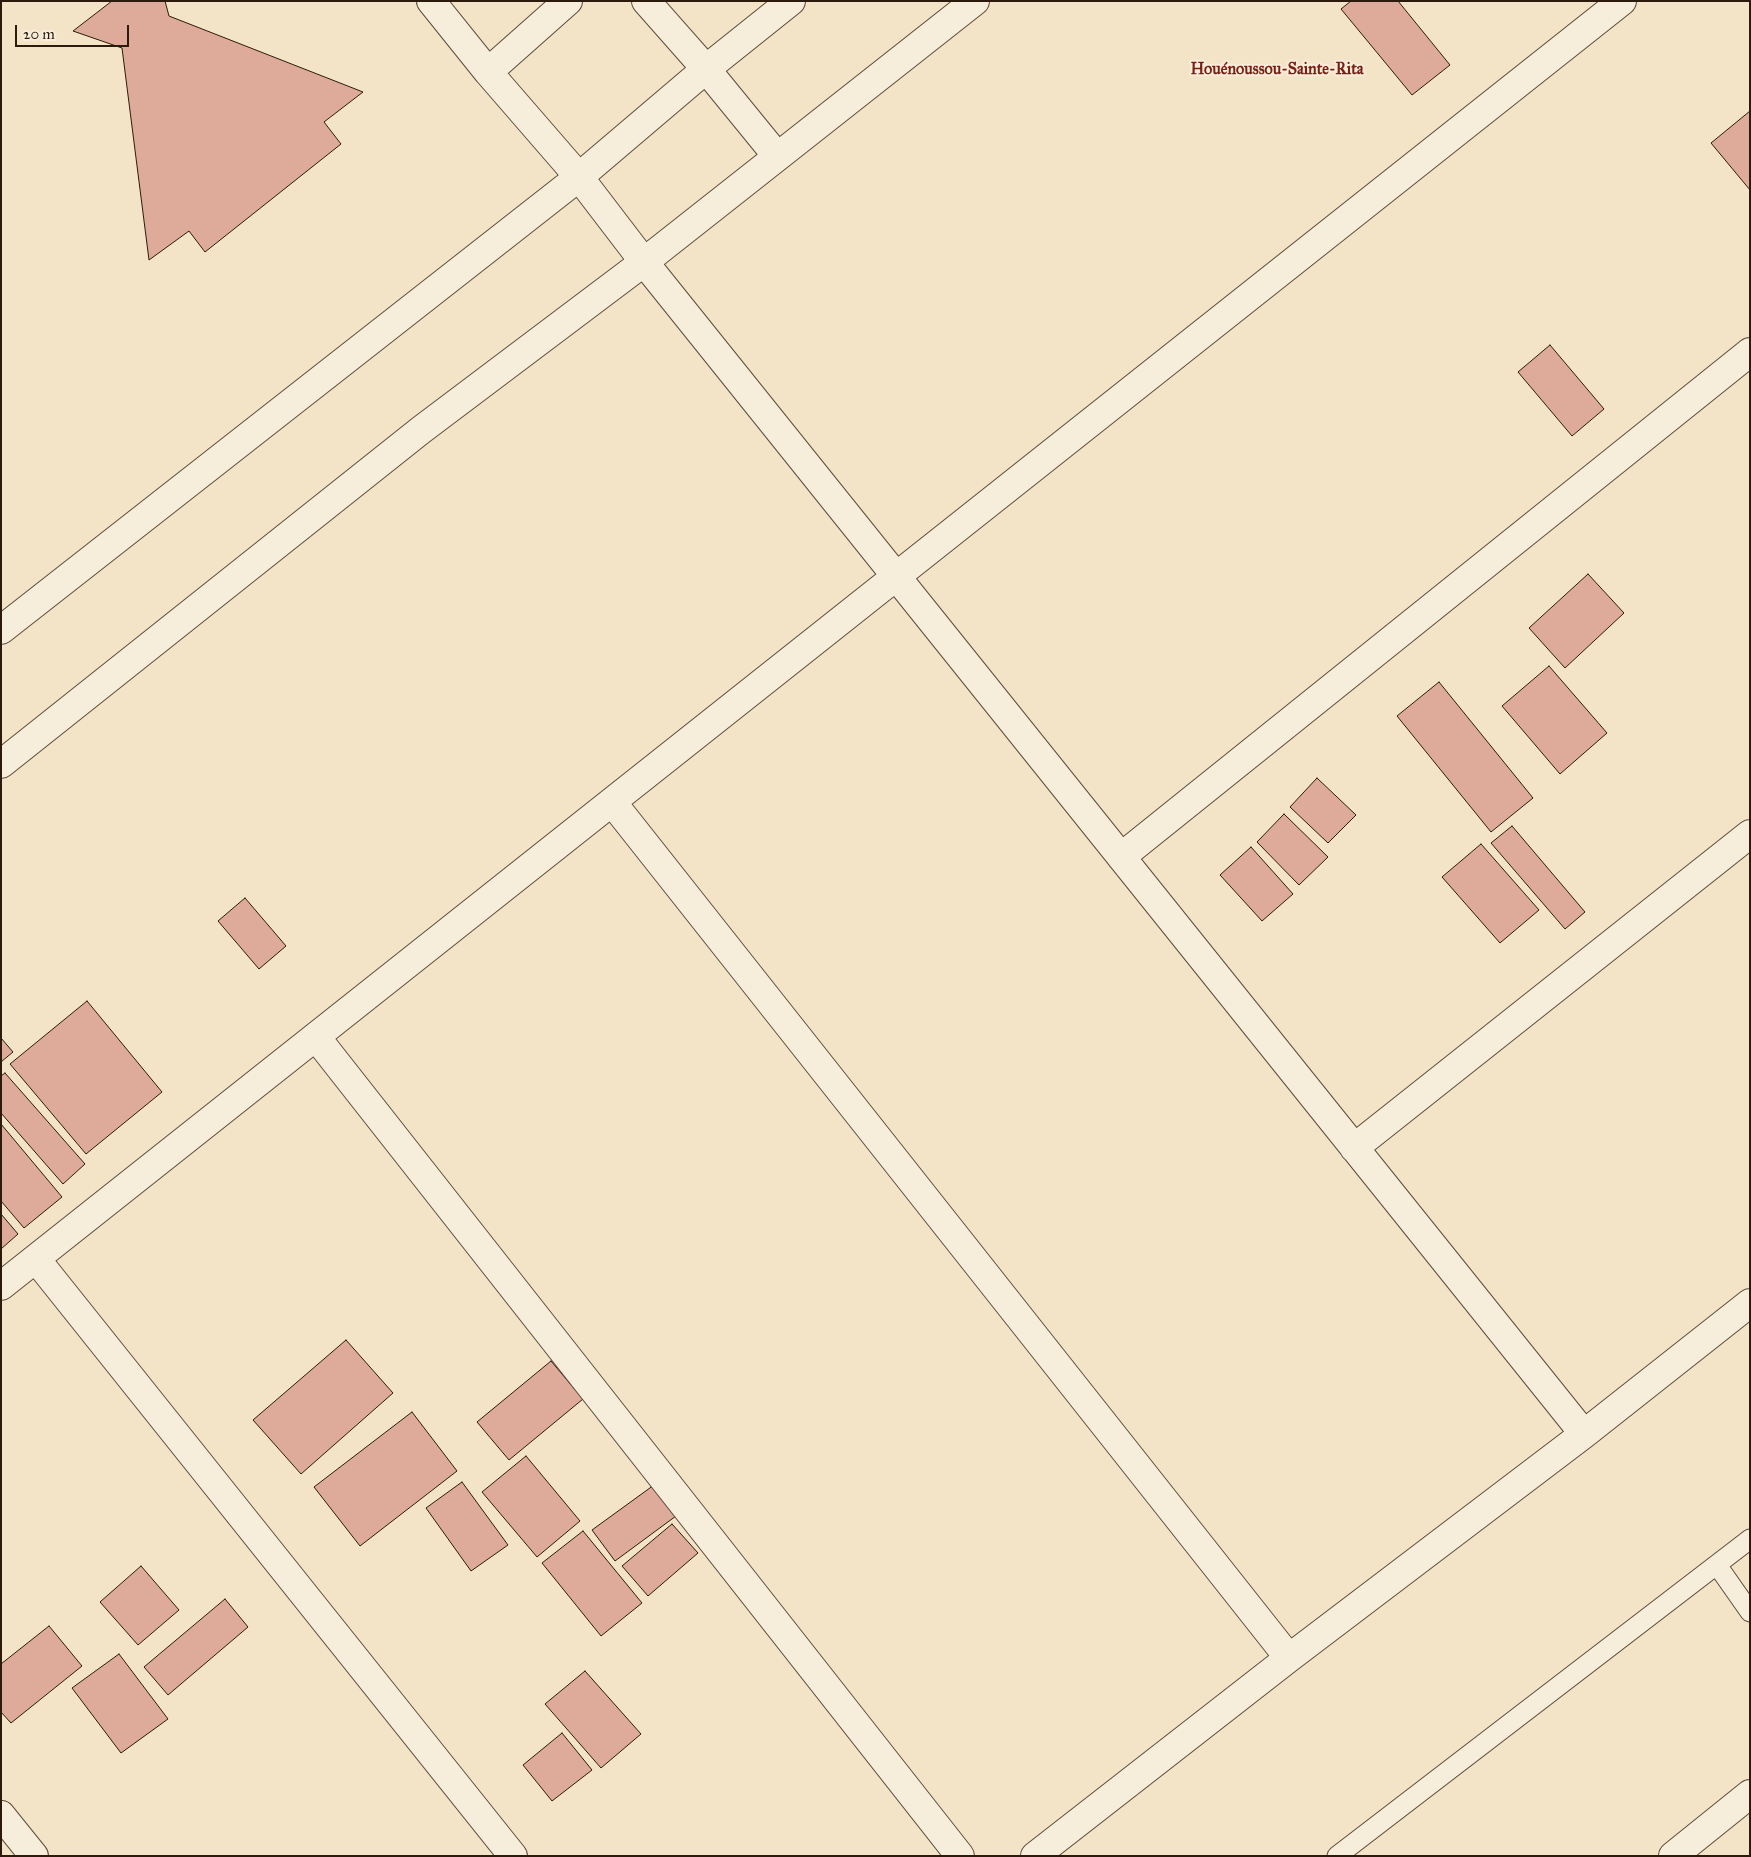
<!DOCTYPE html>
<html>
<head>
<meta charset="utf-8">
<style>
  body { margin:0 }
  #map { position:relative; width:1751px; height:1857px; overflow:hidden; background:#f3e3c7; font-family:"IM FELL Great Primer",serif }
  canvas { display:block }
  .frame { position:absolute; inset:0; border:2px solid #2c1b0c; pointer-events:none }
  .scale { position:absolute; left:15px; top:25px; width:114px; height:22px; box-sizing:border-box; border:2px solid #2c1b0c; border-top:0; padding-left:6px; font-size:15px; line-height:18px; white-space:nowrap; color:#2c1b0c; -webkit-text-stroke:4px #f7eddb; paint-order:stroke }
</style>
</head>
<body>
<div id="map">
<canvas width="1751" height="1857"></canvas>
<div class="frame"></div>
<div class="scale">20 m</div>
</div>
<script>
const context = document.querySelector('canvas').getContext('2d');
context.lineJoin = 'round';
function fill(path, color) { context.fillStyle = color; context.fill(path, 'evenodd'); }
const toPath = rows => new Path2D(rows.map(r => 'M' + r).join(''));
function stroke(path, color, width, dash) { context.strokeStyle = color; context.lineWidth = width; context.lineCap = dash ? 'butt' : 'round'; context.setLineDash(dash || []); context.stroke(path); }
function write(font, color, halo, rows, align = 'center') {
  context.font = font + ' "IM FELL Great Primer",serif'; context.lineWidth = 4; context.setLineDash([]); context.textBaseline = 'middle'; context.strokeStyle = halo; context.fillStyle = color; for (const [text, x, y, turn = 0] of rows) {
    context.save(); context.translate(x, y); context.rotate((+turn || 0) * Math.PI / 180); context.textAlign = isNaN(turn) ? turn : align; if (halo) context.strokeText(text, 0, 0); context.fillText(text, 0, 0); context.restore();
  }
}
const building = toPath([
  [112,1,165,1,169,16,363,92,324,122,341,144,205,252,189,231,149,260,122,48,73,31,112,1],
  [1351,1,1398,1,1450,65,1412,95,1341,9,1351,1],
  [1750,111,1750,190,1711,143,1750,111],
  [1550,345,1604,409,1572,436,1518,372,1550,345],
  [1588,574,1624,613,1565,668,1529,628,1588,574],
  [1549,666,1607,733,1560,774,1502,706,1549,666],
  [1439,682,1533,798,1491,832,1397,716,1439,682],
  [1317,778,1356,815,1328,843,1290,807,1317,778],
  [1284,814,1328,857,1299,885,1257,842,1284,814],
  [1512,826,1585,912,1565,929,1491,843,1512,826],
  [1481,844,1539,910,1500,943,1442,877,1481,844],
  [1251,847,1293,894,1262,921,1220,875,1251,847],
  [245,898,286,946,259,969,218,921,245,898],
  [87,1001,162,1092,86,1154,10,1064,87,1001],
  [1,1038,13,1052,1,1062,1,1038],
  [5,1073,85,1164,63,1184,1,1113,1,1076,5,1073],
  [1,1124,62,1197,24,1228,1,1201,1,1124],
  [1,1214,18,1234,1,1249,1,1214],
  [346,1340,393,1393,301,1474,253,1420,346,1340],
  [551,1361,583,1399,509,1460,477,1422,551,1361],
  [412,1412,457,1471,360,1546,314,1487,412,1412],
  [526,1456,580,1521,537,1557,482,1492,526,1456],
  [462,1482,508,1545,471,1571,426,1508,462,1482],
  [654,1485,676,1516,615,1561,592,1530,654,1485],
  [672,1524,698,1553,648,1596,622,1566,672,1524],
  [583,1531,642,1603,601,1636,542,1563,583,1531],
  [141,1566,179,1610,138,1645,100,1602,141,1566],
  [225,1599,248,1627,168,1695,144,1667,225,1599],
  [49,1626,82,1666,11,1723,1,1712,1,1664,49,1626],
  [119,1654,168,1719,121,1753,72,1688,119,1654],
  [585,1671,641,1734,601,1768,545,1704,585,1671],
  [562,1733,592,1770,552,1801,523,1765,562,1733]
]);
const service = toPath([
  [1717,1565,1750,1612],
  [1337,1856,1750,1539]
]);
const minor = toPath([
  [431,1,488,72,579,177,644,262,1584,1434],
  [646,1,706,69,777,156],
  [488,72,568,1],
  [612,802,1289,1658],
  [1121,857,1750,352],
  [316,1037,960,1856],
  [1354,1148,1750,834],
  [36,1259,513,1856],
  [1,1286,1622,1],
  [1,1815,34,1856],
  [1035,1856,1289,1658,1584,1434,1750,1303],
  [1673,1856,1750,1794]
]);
const tertiary = toPath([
  [1,630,579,177,706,69,791,1],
  [1,764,421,430,644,262,975,1]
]);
const neighbourhoodNames = [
  ["Houénoussou-Sainte-Rita",1277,70]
];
fill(building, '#deaa99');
stroke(building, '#2c1b0c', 1);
stroke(service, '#5e4d3b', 21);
stroke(minor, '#5e4d3b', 30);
stroke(tertiary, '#5e4d3b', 30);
stroke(service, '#f7eddb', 19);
stroke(minor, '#f7eddb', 28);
stroke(tertiary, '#f7eddb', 28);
write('bold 16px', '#7a1f14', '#f7eddb', neighbourhoodNames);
</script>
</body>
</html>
